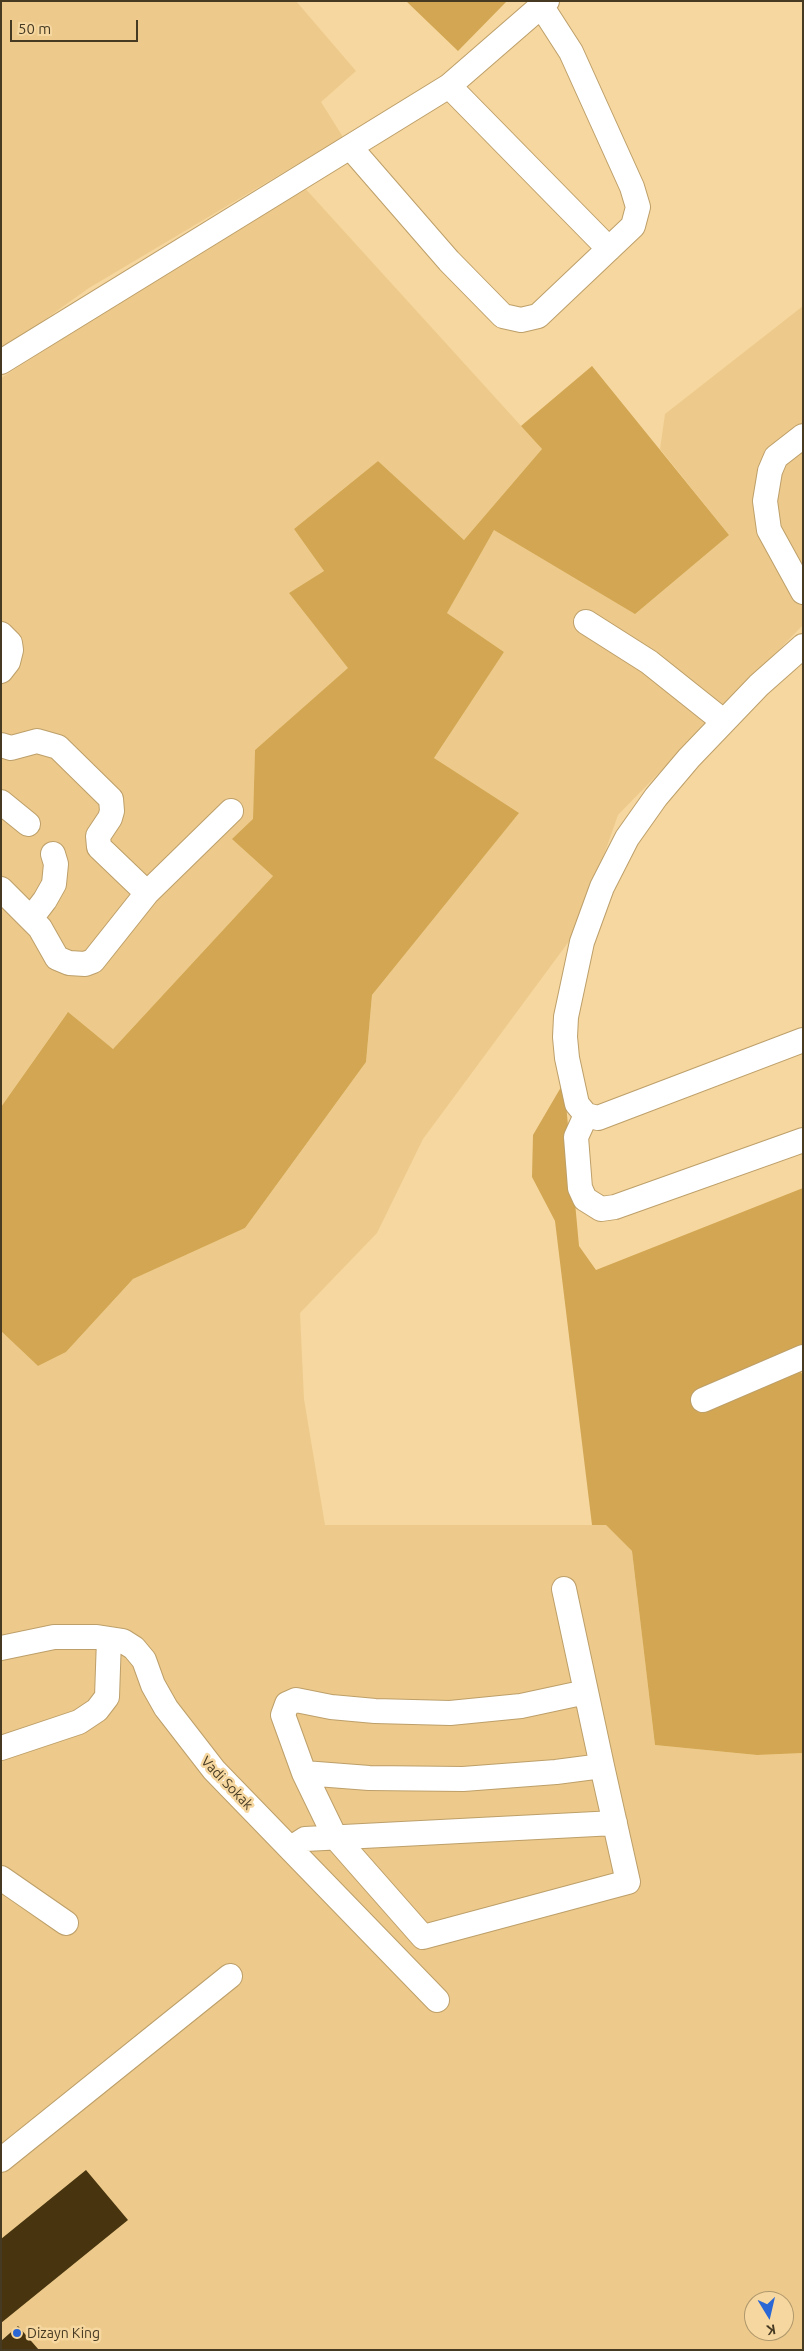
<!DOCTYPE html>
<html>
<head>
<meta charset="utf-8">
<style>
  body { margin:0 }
  #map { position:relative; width:804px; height:2351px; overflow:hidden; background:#f6d79f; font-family:Ubuntu,sans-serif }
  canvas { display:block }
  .frame { position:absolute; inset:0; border:2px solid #463a23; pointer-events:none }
  .north { position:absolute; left:744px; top:2291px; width:50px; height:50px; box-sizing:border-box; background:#f6d79f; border:1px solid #b0986d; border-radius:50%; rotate:171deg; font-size:14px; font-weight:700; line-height:20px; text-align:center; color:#463a23 }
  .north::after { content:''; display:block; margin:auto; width:18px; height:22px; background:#2b67d4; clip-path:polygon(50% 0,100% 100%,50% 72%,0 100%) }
  .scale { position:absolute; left:10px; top:20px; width:128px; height:22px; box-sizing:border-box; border:2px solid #463a23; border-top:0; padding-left:6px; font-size:15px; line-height:18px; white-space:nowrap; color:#463a23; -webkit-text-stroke:4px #f6d79f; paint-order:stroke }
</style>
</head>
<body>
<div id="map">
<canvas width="804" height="2351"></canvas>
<div class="frame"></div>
<div class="north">K</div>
<div class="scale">50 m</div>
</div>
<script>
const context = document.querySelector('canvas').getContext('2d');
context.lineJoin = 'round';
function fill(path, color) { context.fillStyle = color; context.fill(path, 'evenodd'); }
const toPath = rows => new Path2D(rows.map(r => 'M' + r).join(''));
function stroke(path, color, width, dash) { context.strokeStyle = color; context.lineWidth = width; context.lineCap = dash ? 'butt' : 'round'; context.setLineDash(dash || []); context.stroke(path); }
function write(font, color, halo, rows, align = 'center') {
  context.font = font + ' Ubuntu,sans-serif'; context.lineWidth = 5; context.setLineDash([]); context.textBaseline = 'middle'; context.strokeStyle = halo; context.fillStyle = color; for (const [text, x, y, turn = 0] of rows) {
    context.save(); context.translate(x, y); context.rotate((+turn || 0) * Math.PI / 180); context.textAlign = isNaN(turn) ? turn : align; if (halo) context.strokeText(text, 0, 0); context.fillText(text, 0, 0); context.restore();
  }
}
const built = toPath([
  [1,1,296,1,356,71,321,102,343,137,89,288,1,351],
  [303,186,542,449,464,540,378,461,294,529,324,571,289,593,349,668,255,750,253,820,273,876,113,1049,67,1013,1,1107,1,378],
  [803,306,803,625,618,815,599,869,598,902,423,1139,377,1233,300,1313,304,1399,325,1525,606,1525,632,1551,655,1745,757,1755,803,1753,803,2350,1,2350,1,1331,38,1366,66,1352,133,1279,245,1228,366,1062,372,995,518,814,434,758,504,652,447,613,482,549,494,530,729,535,660,449,665,414],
  [754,2301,784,2301,784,2331,754,2331]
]);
const green = toPath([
  [406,1,507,1,458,51],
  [592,366,729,535,635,614,494,530,447,613,504,652,434,758,519,813,372,995,366,1062,245,1228,133,1279,66,1352,38,1366,1,1331,1,1107,68,1012,113,1049,273,876,232,839,253,819,255,750,348,668,289,593,324,571,294,529,378,461,464,540,542,449,521,426],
  [564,1082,579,1246,596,1270,803,1188,803,1361,797,1364,803,1376,803,1753,757,1755,655,1745,632,1551,606,1525,592,1525,555,1221,532,1177,533,1135]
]);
const building = toPath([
  [86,2170,128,2220,1,2323,1,2239],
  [18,2326,39,2350,1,2350,1,2341]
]);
const minor = toPath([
  [449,86,609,249],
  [350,147,449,261,503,316,521,320,538,316,633,226,638,207,632,187,571,52,542,7],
  [1,362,449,86,547,1],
  [803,436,776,457,770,471,765,501,769,530,803,592],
  [586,622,649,662,723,721],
  [1,634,10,643,11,650,8,662,1,671],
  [803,646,759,685,689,758,656,797,627,838,602,887,582,942,566,1017,565,1037,567,1058,577,1104,586,1115,598,1118,803,1040],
  [1,745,11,748,37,741,58,747,111,799,112,811,110,818,98,836,99,847,147,893],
  [1,802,28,824],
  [1,889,40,928,57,958,69,963,85,964,93,961,147,893,231,811],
  [32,917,45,900,54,884,56,864,53,854],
  [586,1115,576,1137,580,1188,585,1199,601,1209,615,1207,803,1140],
  [703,1400,803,1357],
  [564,1589,602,1766,628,1882,423,1937,335,1837,304,1773,283,1715,287,1704,296,1700,331,1707,375,1711,450,1713,521,1706,586,1692],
  [1,1648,54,1637,97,1637,123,1641,134,1648,144,1660,153,1685,166,1708,214,1770,437,2000],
  [1,1748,79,1722,97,1710,107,1697,109,1639],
  [304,1773,369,1778,463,1779,556,1772,602,1766],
  [291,1848,305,1839,615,1823],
  [1,1878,66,1923],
  [1,2160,230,1976]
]);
const markers = [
  [17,2333,5,"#2b67d4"]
];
const streetNames = [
  ["Vadi Sokak",227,1783,46]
];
const poiNames = [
  ["Dizayn King",27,2333]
];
fill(built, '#edca8b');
fill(green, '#d2a652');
fill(building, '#48350f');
stroke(minor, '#bd9f69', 26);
stroke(minor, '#fff', 24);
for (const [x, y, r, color] of markers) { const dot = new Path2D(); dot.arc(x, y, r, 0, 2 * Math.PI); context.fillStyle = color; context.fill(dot); stroke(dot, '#f6d79f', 2); }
write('14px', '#463a23', '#f6d79f', streetNames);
write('14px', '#463a23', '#f6d79f', poiNames, 'left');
</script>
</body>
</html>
